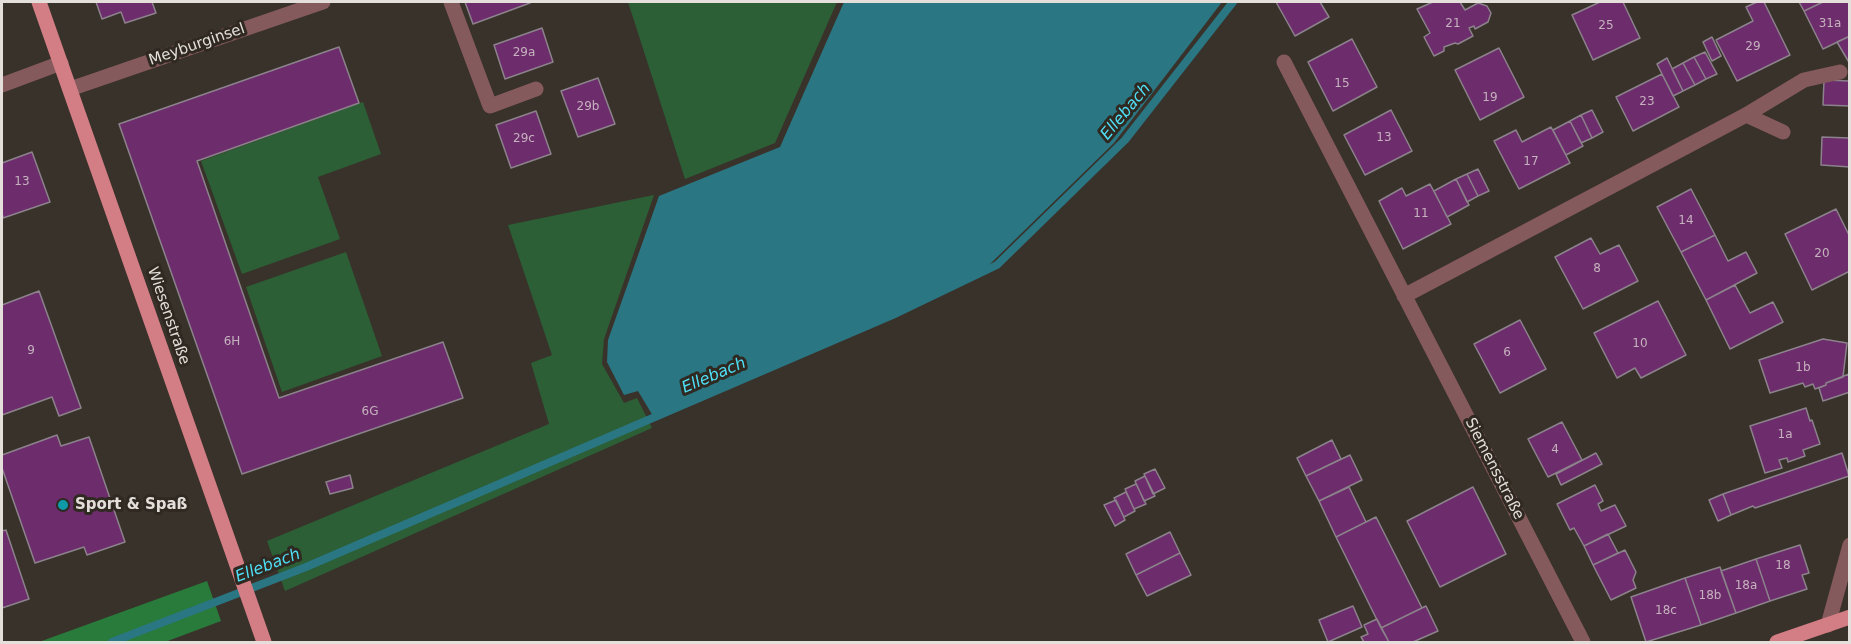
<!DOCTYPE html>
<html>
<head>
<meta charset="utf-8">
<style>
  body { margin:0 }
  #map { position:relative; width:1851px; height:644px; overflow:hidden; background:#39322b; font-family:"DejaVu Sans",sans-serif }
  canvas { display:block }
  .frame { position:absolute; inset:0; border:3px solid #e4dfda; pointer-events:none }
</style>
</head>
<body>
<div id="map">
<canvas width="1851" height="644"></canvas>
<div class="frame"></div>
</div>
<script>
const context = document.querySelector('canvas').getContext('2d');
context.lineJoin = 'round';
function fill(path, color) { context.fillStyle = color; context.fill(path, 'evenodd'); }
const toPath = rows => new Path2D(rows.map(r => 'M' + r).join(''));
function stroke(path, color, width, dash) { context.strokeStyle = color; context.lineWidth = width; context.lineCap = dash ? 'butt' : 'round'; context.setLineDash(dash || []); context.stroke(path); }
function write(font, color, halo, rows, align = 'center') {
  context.font = font + ' "DejaVu Sans",sans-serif'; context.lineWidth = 6; context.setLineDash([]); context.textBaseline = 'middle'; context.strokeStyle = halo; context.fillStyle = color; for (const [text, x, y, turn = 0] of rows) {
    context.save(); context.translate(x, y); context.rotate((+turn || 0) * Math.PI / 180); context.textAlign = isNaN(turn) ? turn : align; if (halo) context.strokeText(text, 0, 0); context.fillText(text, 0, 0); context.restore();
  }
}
const green = toPath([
  [628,2,837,2,775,143,685,179],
  [363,102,381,154,318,177,340,239,242,274,201,161],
  [654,195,604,339,602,364,624,403,637,398,652,428,285,591,267,541,549,424,531,363,552,355,508,225],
  [346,252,382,356,282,392,246,287]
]);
const forest = toPath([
  [207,581,221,621,165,642,39,642]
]);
const water = toPath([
  [844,2,1222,2,1114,143,987,267,888,315,653,416,638,391,624,395,607,362,608,340,659,196,780,147]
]);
const stream = toPath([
  [112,642,306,567,897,313,997,265,1125,140,1233,2]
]);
const building = toPath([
  [96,2,152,2,156,13,125,23,121,12,102,19,96,2],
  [465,2,530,2,530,3,473,24,465,2],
  [1276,2,1320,2,1329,17,1295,36,1276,2],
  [1433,2,1460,2,1465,10,1478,3,1487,6,1491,13,1488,22,1475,29,1474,26,1469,28,1473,36,1458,44,1455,43,1444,47,1444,51,1434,56,1424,37,1430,33,1417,9,1433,2],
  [1600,2,1623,2,1640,38,1593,60,1572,15,1600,2],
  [1757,2,1764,2,1790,55,1737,81,1716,40,1753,21,1746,7,1757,2],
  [1799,2,1823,2,1804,11,1799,2],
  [1823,2,1850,2,1850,36,1823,49,1804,11,1823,2],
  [542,28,553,62,505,79,494,45,542,28],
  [1850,36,1850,64,1837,42,1850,36],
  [1712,37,1721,56,1712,61,1703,42,1712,37],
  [1352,39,1377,87,1333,111,1308,62,1352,39],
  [339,47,359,103,197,161,279,398,443,342,463,398,242,474,119,124,339,47],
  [1499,48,1524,97,1480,120,1455,70,1499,48],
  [1705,52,1717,74,1706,79,1694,57,1705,52],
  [1694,57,1706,79,1695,85,1683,63,1694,57],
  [1667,58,1683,91,1673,96,1657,64,1667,58],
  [1683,63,1695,85,1683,91,1672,69,1683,63],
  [1662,74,1679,107,1633,131,1616,97,1662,74],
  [598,78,615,124,578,137,561,91,598,78],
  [1824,80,1850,81,1850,106,1823,105,1824,80],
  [1391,110,1412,151,1365,175,1344,135,1391,110],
  [1592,110,1603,132,1592,138,1581,115,1592,110],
  [536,111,551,154,511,168,496,125,536,111],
  [1581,115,1592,138,1581,143,1570,121,1581,115],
  [1570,121,1583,146,1566,155,1553,130,1570,121],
  [1551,127,1570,163,1519,189,1494,141,1516,130,1522,142,1551,127],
  [1822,137,1850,138,1850,167,1821,165,1822,137],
  [32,152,50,202,3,218,2,213,2,163,32,152],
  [1478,169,1489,191,1478,196,1467,174,1478,169],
  [1467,174,1478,196,1467,202,1456,179,1467,174],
  [1456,179,1469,205,1447,217,1434,191,1456,179],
  [1430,184,1451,224,1403,249,1379,201,1402,188,1406,196,1430,184],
  [1691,189,1715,235,1681,252,1657,207,1691,189],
  [1836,209,1850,237,1850,271,1812,290,1785,234,1836,209],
  [1715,235,1728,261,1746,252,1757,273,1706,300,1681,252,1715,235],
  [1591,238,1600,254,1619,245,1638,281,1583,309,1555,257,1591,238],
  [1735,285,1750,313,1773,302,1783,322,1730,349,1706,300,1735,285],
  [39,291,81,408,59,416,52,397,2,415,2,305,39,291],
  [1658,301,1686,355,1641,378,1635,368,1617,378,1594,333,1658,301],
  [1520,320,1546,369,1500,393,1474,344,1520,320],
  [1823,339,1847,343,1843,377,1826,383,1826,385,1815,389,1813,384,1805,387,1803,383,1770,393,1759,360,1823,339],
  [1849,374,1850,392,1823,401,1819,388,1826,385,1826,383,1849,374],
  [1806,408,1810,421,1812,420,1820,444,1803,450,1805,456,1788,462,1787,458,1779,460,1782,468,1765,473,1750,426,1806,408],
  [1562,422,1582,460,1548,477,1528,439,1562,422],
  [57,435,61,446,89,437,125,542,87,555,84,547,35,563,2,468,2,455,57,435],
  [1332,440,1341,459,1306,476,1297,458,1332,440],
  [1596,453,1602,464,1561,485,1556,474,1596,453],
  [1842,453,1849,476,1755,508,1753,506,1731,515,1723,494,1842,453],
  [1350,455,1362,480,1319,501,1306,476,1350,455],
  [1155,469,1165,488,1153,494,1144,474,1155,469],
  [350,475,353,488,330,494,326,482,350,475],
  [1145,476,1155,496,1144,501,1135,481,1145,476],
  [1136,484,1146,504,1134,509,1125,489,1136,484],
  [1595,485,1603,501,1598,504,1601,511,1615,505,1626,526,1584,546,1574,528,1570,530,1557,504,1595,485],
  [1349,487,1366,522,1336,537,1319,501,1349,487],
  [1473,487,1506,554,1440,587,1407,521,1473,487],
  [1126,492,1135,511,1124,517,1114,498,1126,492],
  [1723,494,1731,515,1718,521,1709,500,1723,494],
  [1116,500,1125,520,1115,526,1104,505,1116,500],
  [1376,517,1422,608,1381,628,1336,537,1376,517],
  [6,530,29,599,2,608,2,531,6,530],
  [1170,532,1180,553,1136,575,1126,554,1170,532],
  [1608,534,1618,553,1593,565,1584,546,1608,534],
  [1800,545,1809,573,1802,575,1807,589,1770,601,1756,559,1800,545],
  [1625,550,1636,572,1633,580,1636,588,1611,600,1593,565,1625,550],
  [1180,553,1191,575,1147,596,1136,575,1180,553],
  [1756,559,1770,601,1736,613,1721,571,1756,559],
  [1720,567,1736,613,1701,625,1685,578,1720,567],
  [1685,578,1701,625,1646,642,1631,597,1685,578],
  [1353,606,1362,627,1328,642,1319,620,1353,606],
  [1426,606,1438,631,1413,642,1389,642,1381,628,1426,606],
  [1377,619,1389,642,1364,642,1361,637,1368,634,1364,625,1377,619]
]);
const minor = toPath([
  [451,2,490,106,536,89],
  [1284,62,1583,642],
  [2,85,61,63],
  [70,89,323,2],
  [1746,115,1783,132],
  [1404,296,1746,115,1804,80,1840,72],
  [1828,625,1850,545]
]);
const major = toPath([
  [39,2,264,642],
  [1777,642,1850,617]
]);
const markers = [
  [63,505,6,"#0f9aa8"]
];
const numberNames = [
  ["21",1453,24],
  ["31a",1830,24],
  ["25",1606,26],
  ["29",1753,47],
  ["29a",524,53],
  ["15",1342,84],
  ["19",1490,98],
  ["23",1647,102],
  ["29b",588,107],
  ["13",1384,138],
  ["29c",524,139],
  ["17",1531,162],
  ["13",22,182],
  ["11",1421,214],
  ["14",1686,221],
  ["20",1822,254],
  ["8",1597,269],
  ["6H",232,342],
  ["10",1640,344],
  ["9",31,351],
  ["6",1507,353],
  ["1b",1803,368],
  ["6G",370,412],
  ["1a",1785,435],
  ["4",1555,450],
  ["18",1783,566],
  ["18a",1746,586],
  ["18b",1710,596],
  ["18c",1666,611]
];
const streetNames = [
  ["Meyburginsel",197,45,-19],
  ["Wiesenstraße",168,316,71],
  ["Siemensstraße",1494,469,63]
];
const poiNames = [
  ["Sport & Spaß",75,505]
];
const waterNames = [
  ["Ellebach",1126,112,-50],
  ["Ellebach",714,376,-23],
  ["Ellebach",268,566,-21]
];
fill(green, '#2c5f35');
fill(forest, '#297b3b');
fill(water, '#2a7682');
stroke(stream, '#2a7682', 8);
fill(building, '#6d2c6c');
stroke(building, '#8c828b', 1.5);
stroke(minor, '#855a5d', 15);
stroke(major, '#d37e84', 15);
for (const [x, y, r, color] of markers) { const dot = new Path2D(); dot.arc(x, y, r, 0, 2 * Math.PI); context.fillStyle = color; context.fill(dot); stroke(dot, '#2f2921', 2); }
write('12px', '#c6b2be', null, numberNames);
write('15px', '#e4dfda', '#2f2921', streetNames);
write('bold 15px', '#e4dfda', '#2f2921', poiNames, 'left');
write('italic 16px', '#4fdff6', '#2f2921', waterNames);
</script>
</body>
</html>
